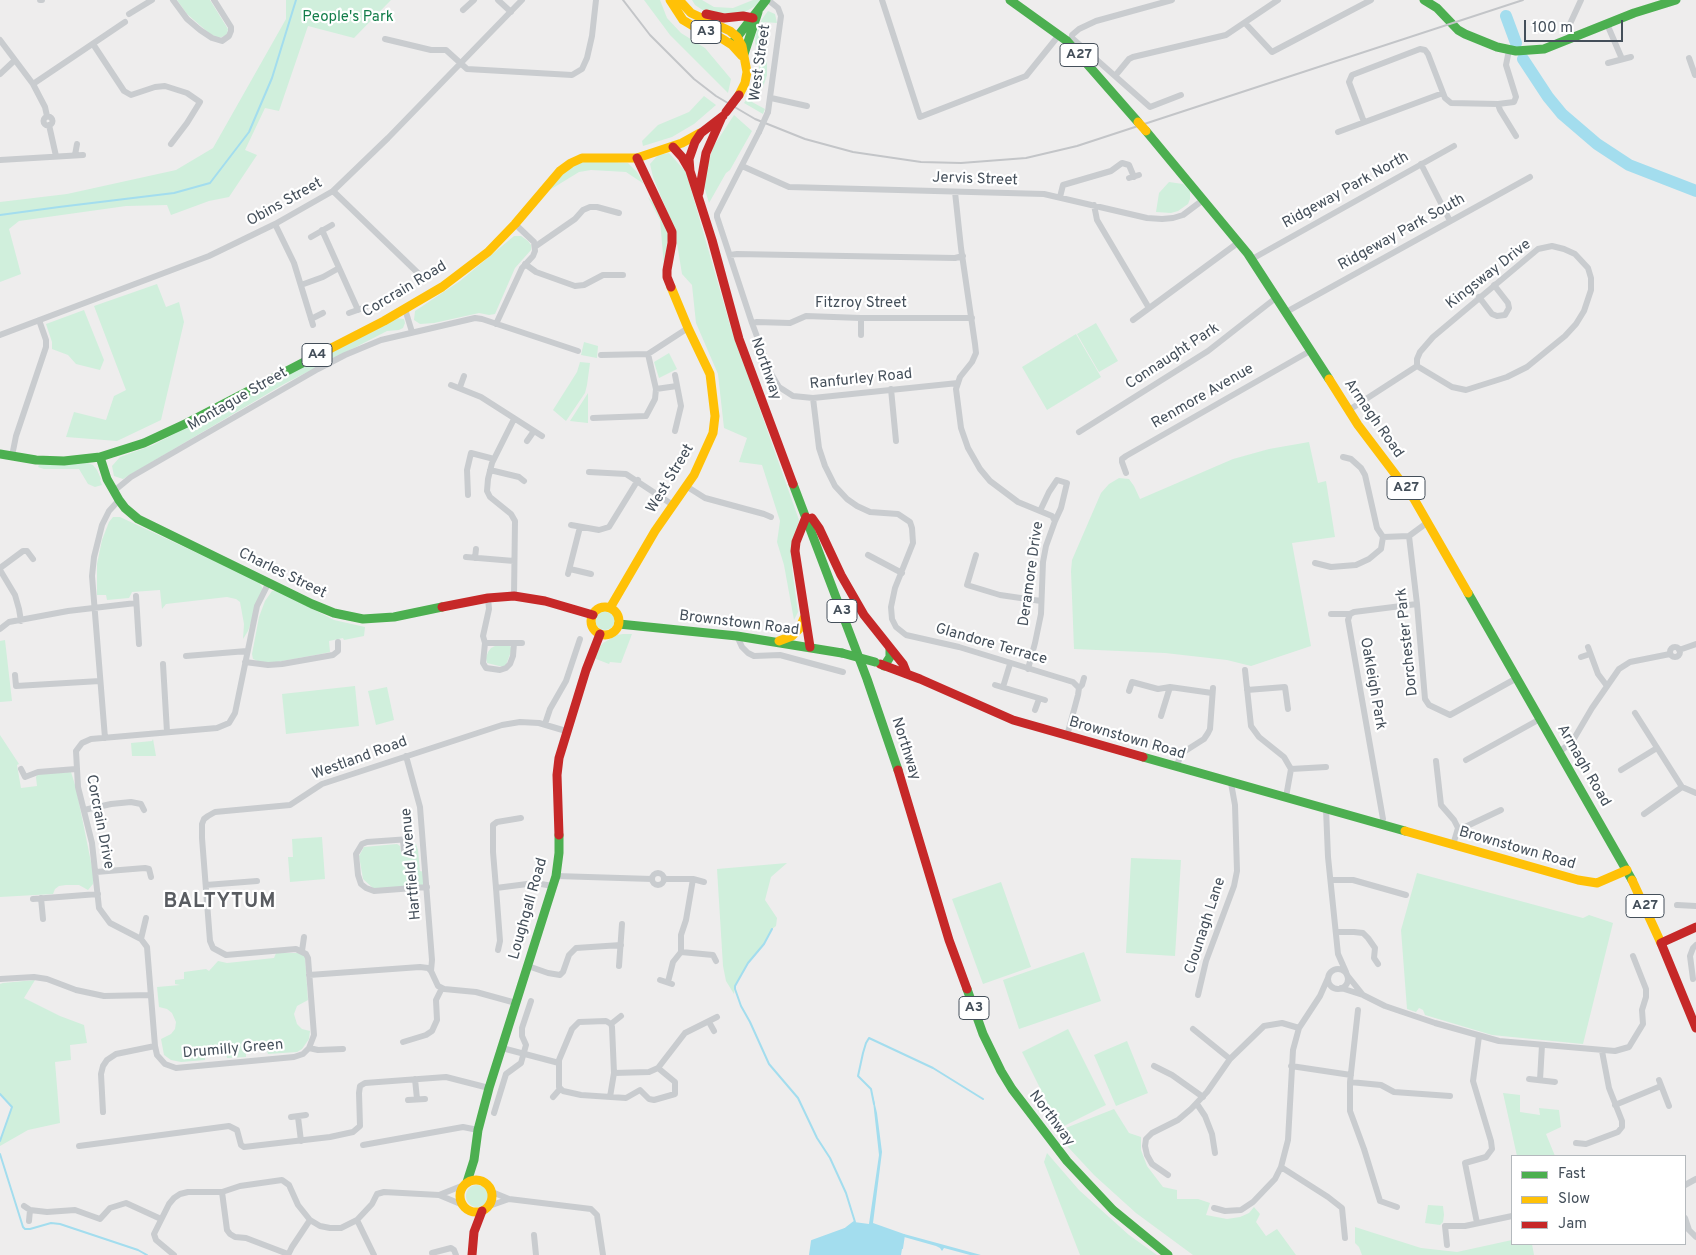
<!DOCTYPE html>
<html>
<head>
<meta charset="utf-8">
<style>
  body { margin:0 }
  #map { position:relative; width:1696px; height:1255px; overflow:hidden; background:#eeeded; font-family:Overpass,sans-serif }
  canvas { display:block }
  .legend { position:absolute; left:1511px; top:1155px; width:175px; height:90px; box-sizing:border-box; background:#fff; border:1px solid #b4b9bd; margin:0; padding:6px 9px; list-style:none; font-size:15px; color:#444f5a }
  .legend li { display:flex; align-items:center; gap:10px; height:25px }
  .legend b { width:25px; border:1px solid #b4b9bd }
  .scale { position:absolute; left:1524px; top:20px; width:99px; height:22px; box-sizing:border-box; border:2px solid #444f5a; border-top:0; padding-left:6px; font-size:15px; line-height:18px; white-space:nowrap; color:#444f5a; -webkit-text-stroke:4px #fff; paint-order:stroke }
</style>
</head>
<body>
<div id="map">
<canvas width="1696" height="1255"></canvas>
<ul class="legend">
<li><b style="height:6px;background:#4caf50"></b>Fast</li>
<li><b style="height:6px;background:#ffc107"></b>Slow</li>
<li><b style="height:6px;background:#c62828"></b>Jam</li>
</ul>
<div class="scale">100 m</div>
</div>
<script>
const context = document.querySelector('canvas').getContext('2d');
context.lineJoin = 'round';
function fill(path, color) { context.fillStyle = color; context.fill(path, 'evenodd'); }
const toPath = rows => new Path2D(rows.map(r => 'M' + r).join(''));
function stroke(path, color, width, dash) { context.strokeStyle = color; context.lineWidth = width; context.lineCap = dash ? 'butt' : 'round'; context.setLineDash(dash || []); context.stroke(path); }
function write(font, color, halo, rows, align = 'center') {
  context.font = font + ' Overpass,sans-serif'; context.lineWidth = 4.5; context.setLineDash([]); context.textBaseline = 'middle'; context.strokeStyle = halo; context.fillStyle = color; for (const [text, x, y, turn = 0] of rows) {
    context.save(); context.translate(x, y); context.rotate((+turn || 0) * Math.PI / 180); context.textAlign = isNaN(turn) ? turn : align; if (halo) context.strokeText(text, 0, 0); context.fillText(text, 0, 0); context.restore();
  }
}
const green = toPath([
  [177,0,210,0,228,29,227,35,219,38,210,34,187,14],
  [286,0,391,0,354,38,308,26,279,111,265,108,245,150,257,155,229,197,209,201,171,215,167,205,126,206,19,221,9,229,21,274,0,282,0,202,67,194,176,170,213,148,286,19],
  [644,0,660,0,667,18,681,33,705,48,731,79,728,93,670,35],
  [692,0,702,0,714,7,733,8,753,0,761,0,757,5,743,13,707,13,695,5],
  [768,11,775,14,777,23,764,22,761,40,767,63,767,75,763,87,752,102,765,109,763,114,744,103,753,90,759,72,759,61,755,42,756,34,762,19],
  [704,96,716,105,694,124,672,137,643,146,642,141,658,125,689,112],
  [734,115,752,131,730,170,726,173,709,203,703,183,713,147],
  [669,153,686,172,730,325,799,520,792,569,798,612,794,620,784,565,777,542,780,521,762,465,739,462,747,438,724,428,718,374,696,323,692,285,682,274,675,231,653,177,650,164,658,155],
  [587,160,628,163,637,172,644,184,626,172,591,170,579,172,548,191,571,165],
  [1169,182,1183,184,1190,191,1190,199,1188,204,1178,211,1171,213,1156,212,1159,193],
  [648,197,658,207,666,225,668,236,664,266,660,220],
  [514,236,521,236,528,241,531,245,531,250,515,268,495,314,489,315,479,313,434,323,420,324,414,320,415,311,460,281],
  [157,284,166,307,179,302,184,322,161,420,117,441,66,437,74,412,106,420,114,396,126,390,94,306],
  [84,310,104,360,100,370,76,364,68,355,52,349,52,342,46,324],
  [396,318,404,319,405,323,403,328,399,330,387,331,284,384,123,479,114,476,112,466,120,457,153,445],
  [1096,323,1118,361,1099,372,1077,334],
  [1076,334,1101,377,1047,410,1022,367],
  [584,342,598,346,597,358,581,355],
  [669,353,677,369,659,378,654,362],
  [580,362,590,363,587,385,585,393,566,421,553,410,577,372],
  [588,393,588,423,570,421],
  [1309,442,1318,483,1326,481,1335,537,1292,543,1311,646,1251,666,1227,660,1165,653,1074,649,1071,571,1072,560,1101,493,1109,484,1119,478,1129,479,1134,486,1140,499,1233,459,1269,449],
  [88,463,93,465,97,470,101,479,100,480,102,485,95,487,88,484,79,469,44,469,38,467,39,465],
  [113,517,120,517,259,582,263,589,248,631,243,639,244,624,240,602,236,599,227,597,166,604,162,609,160,590,132,592,129,598,107,600,106,595,97,595,97,564,102,540,109,522],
  [272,591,278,591,334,620,365,627,364,636,344,640,343,638,329,641,330,652,321,654,271,663,260,662,253,659,252,654,259,617,265,601],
  '595 620a10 10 0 1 1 20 0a10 10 0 1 1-20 0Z',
  [623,634,632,634,621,663,610,662,609,664,596,659,595,656,597,651,603,643,617,635],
  [5,640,12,701,0,702,0,641],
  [495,646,510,646,512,649,506,665,503,667,487,663,486,658,488,652,491,648],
  [355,686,359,726,286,734,282,694],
  [387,687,394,720,376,725,368,691],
  [0,735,19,764,17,765,21,788,37,786,36,777,38,774,71,772,76,788,93,872,93,884,88,890,79,885,66,885,59,886,55,889,53,894,0,897],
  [153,739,156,756,132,756,131,743,152,741],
  [322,837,325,879,290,882,288,857,293,857,292,839],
  [413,843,416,844,418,850,420,871,425,872,425,882,422,886,374,889,363,879,359,856,364,847,397,844,400,846,401,853,407,853,408,845],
  [1131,858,1181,860,1175,956,1126,953],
  [787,863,771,877,765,900,777,918,776,926,772,929,764,944,748,963,735,986,734,994,726,981,723,966,717,869],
  [1417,873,1583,918,1589,915,1613,923,1583,1044,1492,1035,1425,1015,1423,1010,1419,1008,1416,1012,1407,1009,1401,930],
  [1001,882,1031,967,983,984,952,899],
  [1084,952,1101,1001,1019,1029,1003,980],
  [276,953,298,953,305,956,308,1000,297,1006,294,1014,297,1024,302,1029,310,1031,309,1039,302,1049,297,1052,268,1054,266,1047,246,1051,246,1057,227,1058,226,1053,205,1055,205,1060,181,1062,171,1060,164,1055,161,1039,171,1034,175,1029,176,1022,172,1013,167,1009,159,1007,157,987,180,985,175,984,175,980,184,979,184,972,206,969,209,971,218,961,227,963,274,958],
  [35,980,24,998,60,1016,84,1025,87,1043,70,1045,71,1060,55,1062,60,1123,28,1130,0,1146,0,1141,12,1108,0,1094,0,984,3,983],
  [1068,1029,1106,1105,1060,1128,1022,1052],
  [1127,1041,1148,1093,1116,1106,1094,1055],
  [1503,1093,1520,1095,1520,1112,1540,1115,1539,1108,1559,1110,1561,1127,1546,1134,1555,1156,1517,1156],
  [1114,1109,1129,1133,1141,1137,1141,1150,1147,1166,1163,1187,1177,1190,1177,1199,1198,1199,1210,1203,1206,1215,1227,1219,1240,1217,1249,1213,1254,1207,1260,1214,1256,1222,1266,1236,1277,1229,1296,1255,1193,1255,1136,1213,1094,1175,1068,1147,1058,1131],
  [1047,1153,1079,1190,1129,1235,1157,1255,1080,1255,1044,1162],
  '466 1196a11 11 0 1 1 22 0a11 11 0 1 1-22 0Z',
  [1428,1205,1443,1206,1444,1215,1443,1222,1440,1225,1425,1223],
  [1355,1227,1421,1248,1457,1252,1512,1240,1512,1244,1532,1244,1534,1255,1362,1255,1359,1247,1355,1243]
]);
const water = toPath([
  [872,1092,877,1113,882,1152,873,1223,904,1234,981,1255,970,1255,944,1248,942,1251,940,1248,936,1246,904,1237,901,1255,810,1255,812,1241,845,1229,854,1222,869,1224,879,1155]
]);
const stream = toPath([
  [0,215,59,207,174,193,210,183,249,132,272,78,296,0],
  [772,929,764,944,748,963,735,986,735,989,741,1006,750,1022,769,1064,798,1098,817,1138,830,1158,846,1193,855,1222],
  [0,1094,12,1107,0,1141],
  [874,1104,871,1089,858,1076,863,1053,866,1043,869,1038,933,1068,983,1099],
  [0,1154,23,1227,25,1229,30,1229,51,1223,60,1224,138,1250,147,1255],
  [902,1248,904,1235],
  [810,1255,812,1241,845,1229,854,1222]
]);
const river = toPath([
  [1506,16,1516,43],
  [1523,59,1548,97,1562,114,1597,144,1629,165,1696,191]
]);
const street = toPath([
  [40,0,42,0],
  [173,0,187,19,200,30,212,38,222,41,229,36,231,31,231,27,214,0],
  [498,0,511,12],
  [768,0,778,8,781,16,768,112],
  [882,0,920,117,1026,76,1059,35],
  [463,10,474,0],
  [129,14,152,0],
  [1245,23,1272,52,1371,0],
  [1607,24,1622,59],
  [1072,38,1072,35,1079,29,1096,21,1172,0],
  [385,39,431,50,446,50,467,69,572,75,582,69,587,58,592,36,596,0],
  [1571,39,1569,26,1581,0],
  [0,40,33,84,45,107,47,116],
  [1067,41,1072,38,1150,107,1181,95],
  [93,44,124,91,131,95,155,87,165,86,187,93,200,102,187,123,171,144],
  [1689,58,1695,75],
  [1608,63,1631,57],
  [0,74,15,60],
  [1115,76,1129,59,1133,57,1226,35,1278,0],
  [33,84,125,22],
  [771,98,807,106],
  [1498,104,1500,110,1516,136],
  '43.5 121a4.5 4.5 0 1 1 9 0a4.5 4.5 0 1 1-9 0Z',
  [1364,122,1349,82,1352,75,1420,49,1425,50,1428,54,1445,98,1451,103,1498,104,1514,102,1516,97,1506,65,1509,50],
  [49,125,56,156],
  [759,132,717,214,717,217,752,323,770,372,779,387,793,396,813,398,958,383],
  [1338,132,1443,93],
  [75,155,77,144],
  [0,160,83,155],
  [1421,164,1450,221],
  [742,166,789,187,1044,194,1147,218,1162,219,1173,218,1183,215,1203,200],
  [1129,178,1139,175],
  [333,191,420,275],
  [955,192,961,248,975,344,976,353,972,362,960,377,956,389,961,428,968,448,980,469,990,481,1018,502,1052,516,1055,521,1046,546,1043,562,1041,614,1035,643,1028,669],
  [1060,197,1063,185,1111,171,1122,163,1129,165,1134,177],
  [1094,205,1097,220,1149,308],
  [275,224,294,263,313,325],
  [322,230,358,310],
  [311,237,332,225],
  [536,246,575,219,583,210,590,207,597,207,619,213],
  [730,255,737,254,955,258,963,256],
  [1252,259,1454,146],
  [525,264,536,272,575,286,584,285,603,275,623,275],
  [301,285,323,277,339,268],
  [1479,297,1492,314,1497,316,1505,315,1509,308,1508,303,1494,285],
  [405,309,412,332],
  [1286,312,1530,177],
  [349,313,366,307],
  [311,319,323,313],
  [1133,320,1239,242],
  [752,323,757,322,790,323,806,316,861,318,972,318],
  [496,324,522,268,533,256,535,251,534,242,515,224],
  [0,335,209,256,275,224,333,191,388,138,522,0],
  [861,335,861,318],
  [601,355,648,354,688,328],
  [675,375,681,406,675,431],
  [451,385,481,397,542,436],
  [460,387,464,376],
  [656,389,677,386],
  [891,389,896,441],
  [813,398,819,448,825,466,835,486,847,499,857,506,870,512,898,514,910,522,912,528,913,543,895,588,891,607,892,619,896,627,906,635,959,647,1073,682,1079,688,1078,695,1067,736],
  [1349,410,1417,366,1417,359,1420,352,1433,337,1538,249,1552,246,1564,249,1575,254,1588,268,1591,278,1591,290,1584,311,1576,324,1565,336,1527,367,1507,377,1466,390,1452,387,1417,366],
  [593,418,646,416,655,399,656,389,648,354],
  [514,419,492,463,488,479,487,491,490,497,511,514,515,521,514,596],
  [1079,432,1208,351,1277,297],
  [527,441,534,431],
  [12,456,16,436,46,347,46,340,39,320],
  [1343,457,1351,459,1361,468,1365,475,1377,528,1383,537,1409,536],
  [490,470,519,477,524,481],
  [589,472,626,474,673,505],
  [1126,473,1122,462,1122,459,1126,456,1310,351],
  [686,486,705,498,764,514,771,517],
  [114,491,131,477,318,369,345,355,381,340,475,318,482,319,578,351],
  [468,495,467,470,471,453,494,459],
  [1040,511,1049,492,1057,480,1067,483,1061,508,1055,521],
  [1428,522,1409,536,1417,604,1425,699,1429,705,1450,715,1517,678],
  [571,525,599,530,609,527,638,480],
  [868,555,902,573],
  [976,555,967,585,1000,595,1041,601],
  [466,557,514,561],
  [475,558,476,549],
  [1315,563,1331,567,1356,565,1369,559,1381,549,1383,537],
  [0,568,23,551,27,551,33,559],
  [570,569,591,574],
  [0,570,15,595,19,609,21,621],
  [568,574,580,527],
  [269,582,257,606,235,713,229,723,217,728,91,739,82,743,76,751,78,787,92,843,99,908,110,923,141,939,147,947,155,1046,157,1055,165,1064,176,1068,294,1057,303,1054,309,1048,314,1035,308,958,306,954,296,949,226,955,213,948,210,941,202,838,202,824,204,819,208,816,215,812,290,805,322,784,502,725,520,722,539,723,566,731],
  [136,596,139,644],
  [488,598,489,609,483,636,485,643,483,663,486,668,500,670,506,668,510,664,513,656,514,643],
  [1331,614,1350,614],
  [0,629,9,622,68,611,136,603],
  [737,636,742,647,748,653,754,656,780,655,843,672],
  [485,643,522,643],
  [1588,647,1598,674,1607,686],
  '1670 652a5 5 0 1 1 10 0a5 5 0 1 1-10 0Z',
  [1679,650,1696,644],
  [186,656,247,651],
  [1581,657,1590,654],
  [245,662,268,665,282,664,333,655,338,651,338,642],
  [163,664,167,732],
  [1245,670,1251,726,1259,737,1284,757,1291,769,1286,797],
  [15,675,16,686,100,681],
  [995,685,1045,700],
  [1003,687,1010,664],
  [1079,688,1082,685,1084,678],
  [1247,690,1285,687,1288,709],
  [1129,691,1132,682,1158,689,1170,687,1212,693],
  [1035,710,1039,699],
  [1635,713,1682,787,1696,793],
  [1161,716,1170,687],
  [545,724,550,709,566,681,580,639],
  [105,738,92,576,94,557,102,525,109,511,119,500],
  [1559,752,1572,742,1592,708,1619,669,1630,662,1670,654],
  [406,756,420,807,432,960,431,971],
  [1466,760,1540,719],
  [1436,761,1441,805,1454,820,1458,828,1453,845],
  [1176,767,1182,753,1204,739,1208,733,1210,729,1213,688],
  [21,769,25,777,38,772,76,769],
  [1291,769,1326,767],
  [1621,770,1657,748],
  [1326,809,1328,857,1338,954,1346,972],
  [84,810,111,804,131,802,141,804,144,810],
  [1644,814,1682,787],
  [521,818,497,822,493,825,493,852,496,888,535,883,553,886],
  [1381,824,1383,819,1348,620,1350,614,1354,612,1417,604],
  [1458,828,1465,827,1501,810],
  [410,839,367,842,362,844,356,854,358,875,361,884,366,888,374,891,427,887],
  [403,840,404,852],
  [96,872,145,868,149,869,151,877],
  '652 879a6 6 0 1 1 12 0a6 6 0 1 1-12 0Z',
  [556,876,652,879],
  [664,879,693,879,704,882],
  [1331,880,1353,880,1406,895],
  [206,885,257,881],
  [496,888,500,941,498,950],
  [41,898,43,919],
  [33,899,98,894],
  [1677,905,1696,906],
  [1337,932,1354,932,1363,933,1368,938,1375,948,1374,958,1378,964],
  [141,939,146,918],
  [302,951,304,937],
  [681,952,713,955,716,961],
  [528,966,548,973,560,975,563,972,569,955,576,948,621,945],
  [619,966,622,924],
  '1328 979a10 10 0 1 1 20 0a10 10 0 1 1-20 0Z',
  [309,975,420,967,428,968,431,971,438,986,444,989,476,992,516,1003],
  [1347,975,1363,995],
  [0,979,34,977,47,979,76,990,104,996,151,995],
  [1693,979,1690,956,1693,948,1696,945],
  [660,980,672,984],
  [668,982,673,962,681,952,681,935,686,920,693,879],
  [1341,988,1363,995,1385,1006,1435,1023,1499,1041,1615,1051,1629,1047,1643,1024,1642,1010,1646,997,1646,989,1633,956],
  [1198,995,1206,961,1234,886,1237,871,1235,805,1231,783],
  [1358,1010,1350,1082,1350,1111,1364,1149,1380,1201,1397,1207],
  [709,1022,714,1031],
  [611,1024,621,1016],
  [1193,1029,1230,1059],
  [403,1042,426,1035,432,1031,437,1020,436,1000,442,988],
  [309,1048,318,1050,343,1049],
  [502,1048,559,1063],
  [1154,1066,1172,1075,1203,1097],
  [1291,1066,1351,1075],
  [614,1073,649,1072,658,1068,685,1033,717,1017],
  [415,1079,417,1099],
  [1529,1079,1555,1082],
  [1540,1080,1542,1045],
  [1659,1080,1669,1106],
  [1350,1082,1381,1085,1394,1092,1450,1096],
  [553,1097,560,1089],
  [610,1097,614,1073,612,1027,611,1024,606,1021,579,1022,572,1029,559,1060,559,1087,563,1091,581,1095,626,1098,640,1090,649,1099,654,1100,675,1094,675,1082,658,1068],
  [408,1100,425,1099],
  [1197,1104,1205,1116,1212,1134,1215,1153],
  [1615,1105,1661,1086],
  [103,1112,101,1074,103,1066,107,1060,116,1054,155,1046],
  [494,1113,506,1074,521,1063,526,1045,522,1036,522,1028,531,1001],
  [291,1117,306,1115],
  [298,1117,301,1141],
  [1576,1143,1586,1144,1618,1132,1622,1127,1622,1121,1609,1088,1602,1051],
  [363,1145,463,1127,478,1130],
  [79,1146,229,1126,237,1130,241,1145,244,1147,330,1137,353,1132,360,1126,359,1093,360,1086,365,1083,446,1077,489,1088],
  [1281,1167,1328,1197,1342,1208,1345,1238],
  [1168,1175,1152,1164,1147,1155,1145,1146,1146,1139,1152,1133,1178,1120,1191,1109,1207,1092,1230,1059,1264,1026,1282,1023,1299,1028],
  [1685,1185,1696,1179],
  [222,1192,227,1230,230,1234,235,1237,246,1238,288,1254],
  [492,1192,509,1199,591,1209,597,1215,603,1255],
  [439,1195,464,1185],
  [24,1206,30,1210,47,1212,75,1210,100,1219,110,1208,126,1203,161,1219],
  [489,1206,509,1199],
  [1214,1208,1225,1211,1241,1210,1253,1202,1275,1179,1281,1167,1288,1140,1293,1050,1299,1028,1320,996,1328,978],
  [1685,1218,1689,1230,1696,1237],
  [357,1220,374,1255],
  [29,1221,30,1210],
  [1477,1223,1465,1163,1486,1157,1492,1149,1491,1141,1473,1081,1479,1036],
  [534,1235,536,1255],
  [1447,1245,1445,1226,1465,1226,1512,1216],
  [432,1253,451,1248,454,1250,456,1255],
  [174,1255,156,1240,154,1234,169,1204,174,1198,180,1194,188,1192,222,1192,240,1186,282,1180,289,1185,298,1205,310,1220,320,1226,330,1228,341,1228,357,1220,372,1204,377,1194,384,1192,439,1195,463,1205],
  [288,1255,292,1247,310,1220]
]);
const fast = toPath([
  [1010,0,1067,41,1138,122],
  [1424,0,1437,8,1458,30,1465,34,1497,47,1516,51,1544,49,1634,13,1676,0],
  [734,41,766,0],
  [744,54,758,12],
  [1146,131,1248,254,1329,379],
  [0,454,36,460,64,461,100,457,144,443,187,423,310,359],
  [100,457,107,479,119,500,125,508,138,519,312,604,334,613,363,619,394,617,442,607],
  [793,484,867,679,898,770],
  [1468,593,1632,880],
  [619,624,737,636,842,653],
  [884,666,890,657,890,649],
  [1143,757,1405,831],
  [967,989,983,1034,1001,1071,1012,1089,1067,1161,1113,1210,1168,1255],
  [467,1182,474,1160,478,1130,489,1088,556,876,559,853,559,835]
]);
const slow = toPath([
  [670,0,683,20,698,29,721,38,732,45,742,56],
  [679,0,691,13,730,31,737,37,742,46,747,72,745,83,739,95],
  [310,359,384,321,442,287,488,252,515,224,560,171,571,163,582,158,637,158,682,143,700,133],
  [1329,379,1358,425,1414,499,1468,593],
  '591 621a14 14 0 1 1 28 0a14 14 0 1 1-28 0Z',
  [610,608,655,531,694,475,713,433,715,416,710,374,688,328,671,287],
  [779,641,792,636,799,629,804,618],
  [1405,831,1578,880,1597,883,1627,870],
  [1632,880,1661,943],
  '460 1196a16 16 0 1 1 32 0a16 16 0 1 1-32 0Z'
]);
const jam = toPath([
  [706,14,724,18,743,16,753,18],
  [723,116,701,133,695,142,689,159,690,171,712,240,739,339,793,484],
  [673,147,682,157,689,169],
  [637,158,672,232,672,243,667,270,667,277,671,287],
  [699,193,706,153,721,119],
  [806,517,796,542,795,551,810,647],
  [812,518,819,528,841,575,864,615,903,664,907,674],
  [442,607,488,598,514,596,545,601,593,615],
  [880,664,920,679,1013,720,1143,757],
  [898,770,949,940,967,989],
  [559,835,557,775,559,758,586,670,600,634],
  [1696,927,1661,943,1696,1028],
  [472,1255,474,1232,482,1211]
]);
const rail = toPath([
  [623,0,650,35,694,79,716,96,755,119,805,139,853,152,921,162,961,163,1026,158,1077,146,1523,0]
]);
const streetBridge = toPath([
  [759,132,768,112]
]);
const fastBridge = toPath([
  [842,653,875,662]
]);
const slowBridge = toPath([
  [1138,122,1146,131]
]);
const jamBridge = toPath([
  [726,112,739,95]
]);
const shields = [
  [706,32,30],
  [1079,55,38],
  [317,355,30],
  [1406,488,38],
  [842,611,30],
  [1645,906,38],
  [974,1008,30]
];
const shieldNames = [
  ["A3",706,32],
  ["A27",1079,55],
  ["A4",317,355],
  ["A27",1406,488],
  ["A3",842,611],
  ["A27",1645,906],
  ["A3",974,1008]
];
const parkNames = [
  ["People's Park",348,18]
];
const streetNames = [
  ["West Street",761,63,-82],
  ["Jervis Street",975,180,2],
  ["Ridgeway Park North",1346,191,-29],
  ["Obins Street",285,203,-29],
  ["Ridgeway Park South",1402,233,-29],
  ["Kingsway Drive",1489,275,-38],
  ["Corcrain Road",405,290,-31],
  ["Fitzroy Street",861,304],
  ["Connaught Park",1173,357,-33],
  ["Northway",765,369,71],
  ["Ranfurley Road",861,380,-6],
  ["Renmore Avenue",1203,397,-30],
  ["Montague Street",238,400,-30],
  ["Armagh Road",1373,419,55],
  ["West Street",671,479,-59],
  ["Charles Street",282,574,26],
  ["Deramore Drive",1032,574,-82],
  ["Brownstown Road",739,624,7],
  ["Dorchester Park",1408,642,-96],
  ["Glandore Terrace",991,645,16],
  ["Oakleigh Park",1372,684,80],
  ["Brownstown Road",1127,739,16],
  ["Northway",905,749,72],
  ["Westland Road",360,759,-20],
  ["Armagh Road",1583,766,60],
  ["Corcrain Drive",99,822,79],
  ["Brownstown Road",1517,849,16],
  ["Hartfield Avenue",412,864,-95],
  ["Loughgall Road",529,909,-74],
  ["Clounagh Lane",1206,926,-72],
  ["Drumilly Green",233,1050,-5],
  ["Northway",1051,1119,53]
];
const districtNames = [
  ["BALTYTUM",220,903]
];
fill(green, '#d0efdc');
fill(water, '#a3ddee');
stroke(stream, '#a3ddee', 2);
stroke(river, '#a3ddee', 12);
stroke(street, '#c9cccf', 6);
stroke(fast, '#4caf50', 9);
stroke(slow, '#ffc107', 9);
stroke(jam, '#c62828', 9);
stroke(rail, '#c3c5c8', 2);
stroke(streetBridge, '#c9cccf', 6);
stroke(fastBridge, '#4caf50', 9);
stroke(slowBridge, '#ffc107', 9);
stroke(jamBridge, '#c62828', 9);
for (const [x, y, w] of shields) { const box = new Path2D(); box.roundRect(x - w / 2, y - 11.5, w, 23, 4); context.fillStyle = '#fff'; context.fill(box); stroke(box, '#444f5a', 1); }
write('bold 14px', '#444f5a', null, shieldNames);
write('15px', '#137d4a', '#fff', parkNames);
write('15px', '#444f5a', '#fff', streetNames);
context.letterSpacing = '1px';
write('bold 20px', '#595c61', '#fff', districtNames);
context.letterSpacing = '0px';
</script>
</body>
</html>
